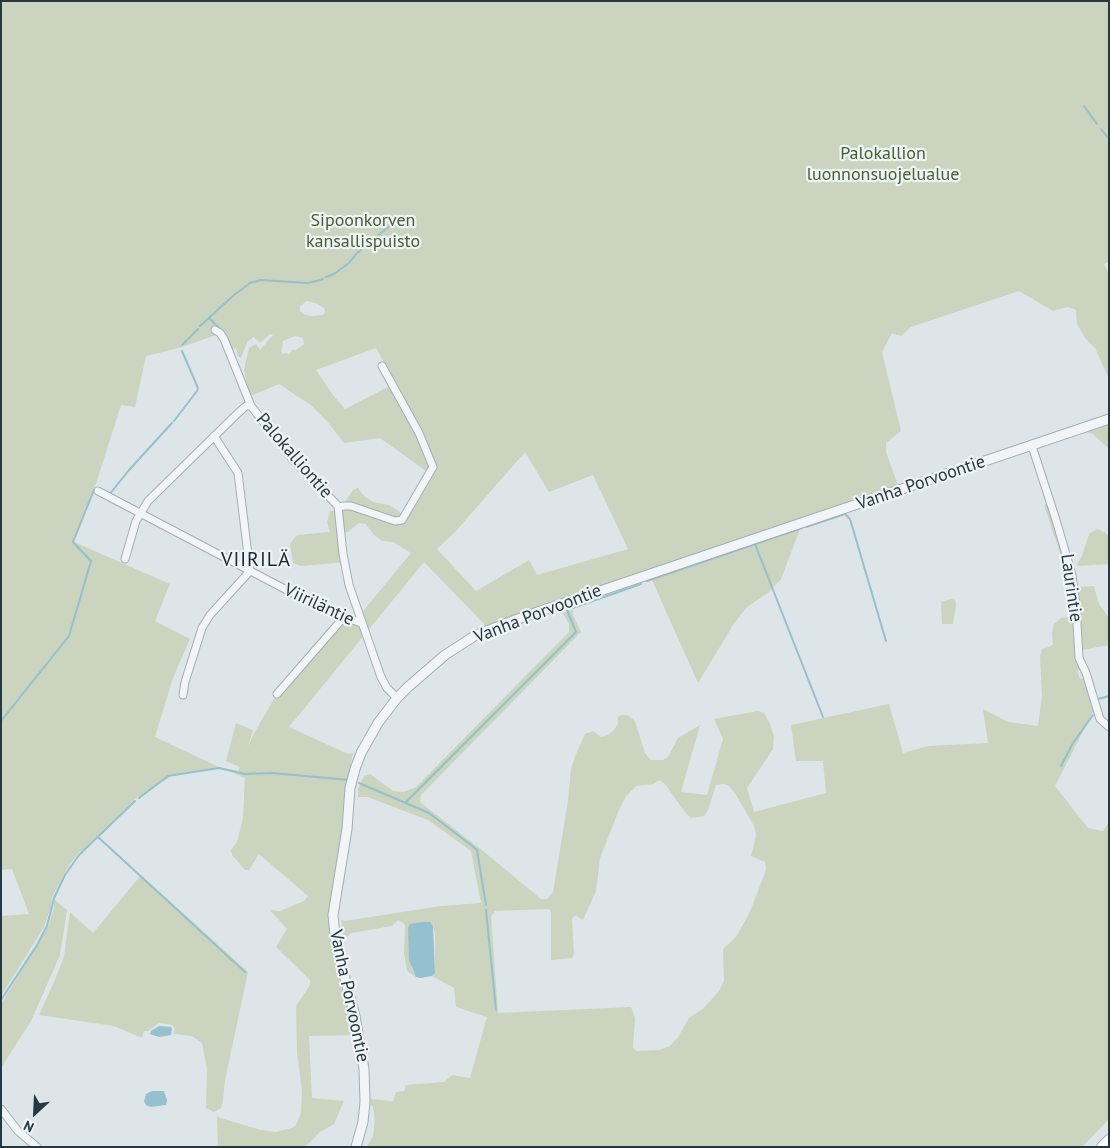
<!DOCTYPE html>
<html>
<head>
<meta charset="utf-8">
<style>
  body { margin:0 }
  #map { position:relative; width:1110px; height:1148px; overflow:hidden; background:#dee5e9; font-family:"PT Sans",sans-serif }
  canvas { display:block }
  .frame { position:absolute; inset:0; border:2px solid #263841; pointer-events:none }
  .north { position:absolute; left:10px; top:1088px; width:50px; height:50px; -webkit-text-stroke:4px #eef4f6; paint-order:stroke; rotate:205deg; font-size:14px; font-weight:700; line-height:20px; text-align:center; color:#263841 }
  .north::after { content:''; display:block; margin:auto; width:18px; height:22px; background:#263841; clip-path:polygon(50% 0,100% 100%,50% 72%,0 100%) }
</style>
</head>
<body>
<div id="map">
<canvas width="1110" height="1148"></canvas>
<div class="frame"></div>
<div class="north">N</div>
</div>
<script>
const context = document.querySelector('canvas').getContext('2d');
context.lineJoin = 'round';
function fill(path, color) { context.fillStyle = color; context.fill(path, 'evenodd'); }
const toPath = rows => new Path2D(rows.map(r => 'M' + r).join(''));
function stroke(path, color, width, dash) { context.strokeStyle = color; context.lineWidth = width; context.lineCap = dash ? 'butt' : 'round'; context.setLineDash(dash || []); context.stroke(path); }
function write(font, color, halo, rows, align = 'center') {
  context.font = font + ' "PT Sans",sans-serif'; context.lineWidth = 4.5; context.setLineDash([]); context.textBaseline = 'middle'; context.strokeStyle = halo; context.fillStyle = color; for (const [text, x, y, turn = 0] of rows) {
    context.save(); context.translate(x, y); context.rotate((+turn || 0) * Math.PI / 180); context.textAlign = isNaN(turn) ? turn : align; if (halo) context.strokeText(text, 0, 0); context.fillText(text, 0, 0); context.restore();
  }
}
const green = toPath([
  [1,1,1109,1,1109,262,1104,264,1109,274,1109,379,1095,348,1086,339,1077,324,1076,310,1068,307,1053,311,1019,291,911,327,901,336,892,333,882,352,901,431,886,443,886,452,898,485,556,601,487,627,424,562,289,727,348,754,353,753,345,789,341,837,329,912,329,928,354,1035,309,1036,312,1098,344,1101,334,1124,320,1132,305,1147,218,1147,217,1117,261,1130,276,1132,292,1128,296,1125,301,1113,302,1090,297,1053,296,1006,310,985,310,980,276,947,287,929,270,910,280,911,304,901,308,896,259,854,249,870,245,870,232,855,231,850,237,842,243,818,245,778,220,767,173,775,134,800,82,852,81,850,69,865,52,897,51,906,44,927,1,996,1,916,29,914,12,869,1,870],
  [307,301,318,304,324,308,325,312,323,315,312,316,305,315,300,311,300,306],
  [219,334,234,357,232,349,236,348,238,356,241,358,248,341,254,337,260,343,270,334,273,335,260,350,256,344,250,347,248,352,244,370,247,387,244,388,248,397,279,384,312,406,326,420,344,443,380,438,433,476,405,521,400,512,389,505,373,502,364,496,358,488,353,490,339,511,330,511,327,522,330,532,297,535,290,544,293,563,301,566,345,562,341,533,348,532,359,523,366,524,374,535,382,541,393,542,411,553,359,616,361,623,344,617,277,694,253,735,248,747,253,730,236,723,226,761,240,767,238,771,219,767,155,737,173,678,190,639,155,621,170,584,74,542,96,484,121,405,135,407,146,356,179,348],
  [295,336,303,338,304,344,296,350,292,350,289,355,287,353,281,354,283,341],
  [376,348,418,426,392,385,345,409,333,395,316,370],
  [525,452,549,492,593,475,628,549,537,575,529,560,476,591,437,549,456,531],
  [1109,423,1109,449,1093,434,1085,432],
  [1047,504,1069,575,1075,652,1081,650,1078,587,1094,586,1099,604,1109,618,1109,645,1082,650,1084,666,1084,668,1077,671,1080,679,1087,677,1096,706,1055,786,1088,828,1103,831,1109,822,1109,1119,1082,1147,367,1147,373,1136,375,1121,373,1106,371,1106,370,1099,393,1101,396,1092,404,1091,406,1085,444,1082,452,1075,470,1078,487,1017,456,1007,454,988,432,976,435,973,435,933,433,926,430,922,411,967,416,977,407,971,404,953,405,925,402,922,398,920,392,926,351,933,344,939,341,920,345,921,441,906,481,903,471,851,428,820,368,797,358,797,358,789,364,776,370,774,393,791,403,792,416,787,569,632,569,624,564,615,561,613,573,610,573,615,581,632,421,795,420,802,483,851,541,899,547,899,553,892,568,801,571,769,576,754,585,734,593,731,601,737,608,735,614,730,618,724,618,717,621,715,627,715,635,721,645,753,651,760,663,760,668,757,678,738,700,725,681,792,707,795,723,739,714,719,758,711,764,713,770,724,774,736,773,749,747,788,754,812,826,793,823,761,796,761,791,725,889,704,903,753,928,746,988,743,983,709,1008,722,1038,726,1042,696,1040,657,1042,649,1049,647,1053,644,1052,634,1054,624,1061,618,1071,617,1069,580,1044,505],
  [660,780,665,784,685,812,691,818,704,816,708,810,716,785,723,784,728,785,735,793,754,826,756,835,751,856,765,862,766,868,765,873,749,914,736,937,723,949,724,981,719,991,704,1008,689,1018,678,1037,670,1046,659,1050,636,1051,633,1047,635,1018,631,1007,498,1013,491,917,495,911,549,909,551,912,551,960,572,958,574,954,572,919,575,915,583,920,596,891,600,858,619,810,626,796,636,786,653,784],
  [800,529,781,579,768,593,747,607,735,622,698,683,652,580],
  [1097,529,1106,533,1109,537,1109,564,1078,566,1077,564,1082,556,1089,534],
  [951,599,955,600,956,604,953,624,942,624,941,602],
  [141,875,248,972,225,1080,223,1101,221,1108,214,1112,206,1108,207,1069,202,1043,192,1036,174,1034,175,1028,172,1025,159,1023,148,1031,144,1031,142,1038,114,1026,39,1015,57,975,64,956,70,912,93,933],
  [54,899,67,910,60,955,31,1021,1,1068,1,1004,48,927,54,907]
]);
const water = toPath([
  [422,922,430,922,433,926,435,973,432,976,420,978,416,977,409,960,408,928,410,924],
  [159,1026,171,1027,172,1029,171,1035,159,1037,150,1034,151,1031],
  [152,1091,164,1091,167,1100,166,1105,151,1107,146,1105,144,1101,146,1094]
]);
const stream = toPath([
  [1084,106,1097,124],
  [1101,129,1109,139],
  [326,277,334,274,349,263,356,254,399,218],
  [210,319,224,333],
  [200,326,234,295,250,283,261,280,307,283,317,281,323,279],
  [182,345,198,329],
  [174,421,197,391,198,388,182,351],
  [109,495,129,470,172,423],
  [806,527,845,514,850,519,886,641],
  [755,544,823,717],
  [647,581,802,528],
  [1098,699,1109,696],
  [1,721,69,636,91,561,73,542,94,490,95,491],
  [1061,766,1073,743,1093,715],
  [359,783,429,813,471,845,477,850,486,905],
  [139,798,168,776,219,768,245,774,272,773,349,780],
  [406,802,576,632,567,610,641,584],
  [98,837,245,972],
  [486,910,496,1010],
  [1,1000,37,945,47,926,54,898,65,875,79,855,135,801]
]);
const minor = toPath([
  [215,330,220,333,224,339,251,406],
  [214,436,238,473,250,571],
  [1032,446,1056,520,1072,575,1076,605,1079,658,1086,673,1100,719,1109,727],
  [98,491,321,608,361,623],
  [339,507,343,506,351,506,395,521,402,520,433,467,419,433,382,366],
  [125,559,136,521,148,501,237,414,246,406,251,406,293,460,338,506,343,554,349,585,381,677,387,688,397,698],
  [277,694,344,617],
  [183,695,185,682,202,628,210,615,250,571],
  [1,1109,18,1131,37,1147]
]);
const tertiary = toPath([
  [356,1147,363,1122,365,1102,364,1069,355,1016,336,945,333,915,347,829,350,788,355,769,361,753,378,723,397,698,408,687,445,655,476,635,526,616,1109,419]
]);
const secondary = toPath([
  [1102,1147,1109,1140]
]);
const parkNames = [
  ["Palokallion",883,154],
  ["luonnonsuojelualue",883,175],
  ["Sipoonkorven",363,221],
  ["kansallispuisto",363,242]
];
const streetNames = [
  ["Palokalliontie",294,456,49],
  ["Vanha Porvoontie",921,483,-19],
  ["Laurintie",1071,588,82],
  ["Viiriläntie",319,605,25],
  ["Vanha Porvoontie",538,614,-21],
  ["Vanha Porvoontie",349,996,78]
];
const quarterNames = [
  ["VIIRILÄ",256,560]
];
fill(green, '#cad4be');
fill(water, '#95c0cd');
stroke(stream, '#95c0cd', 2);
stroke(minor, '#a3aeb3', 9);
stroke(tertiary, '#a3aeb3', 11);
stroke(secondary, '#a3aeb3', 12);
stroke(minor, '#f1f5f7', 7);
stroke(tertiary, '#f1f5f7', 9);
stroke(secondary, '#fff', 10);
write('18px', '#475e32', '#eef4f6', parkNames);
write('18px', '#263841', '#eef4f6', streetNames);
context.letterSpacing = '1px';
write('20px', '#182832', '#eef4f6', quarterNames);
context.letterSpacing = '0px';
</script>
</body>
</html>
